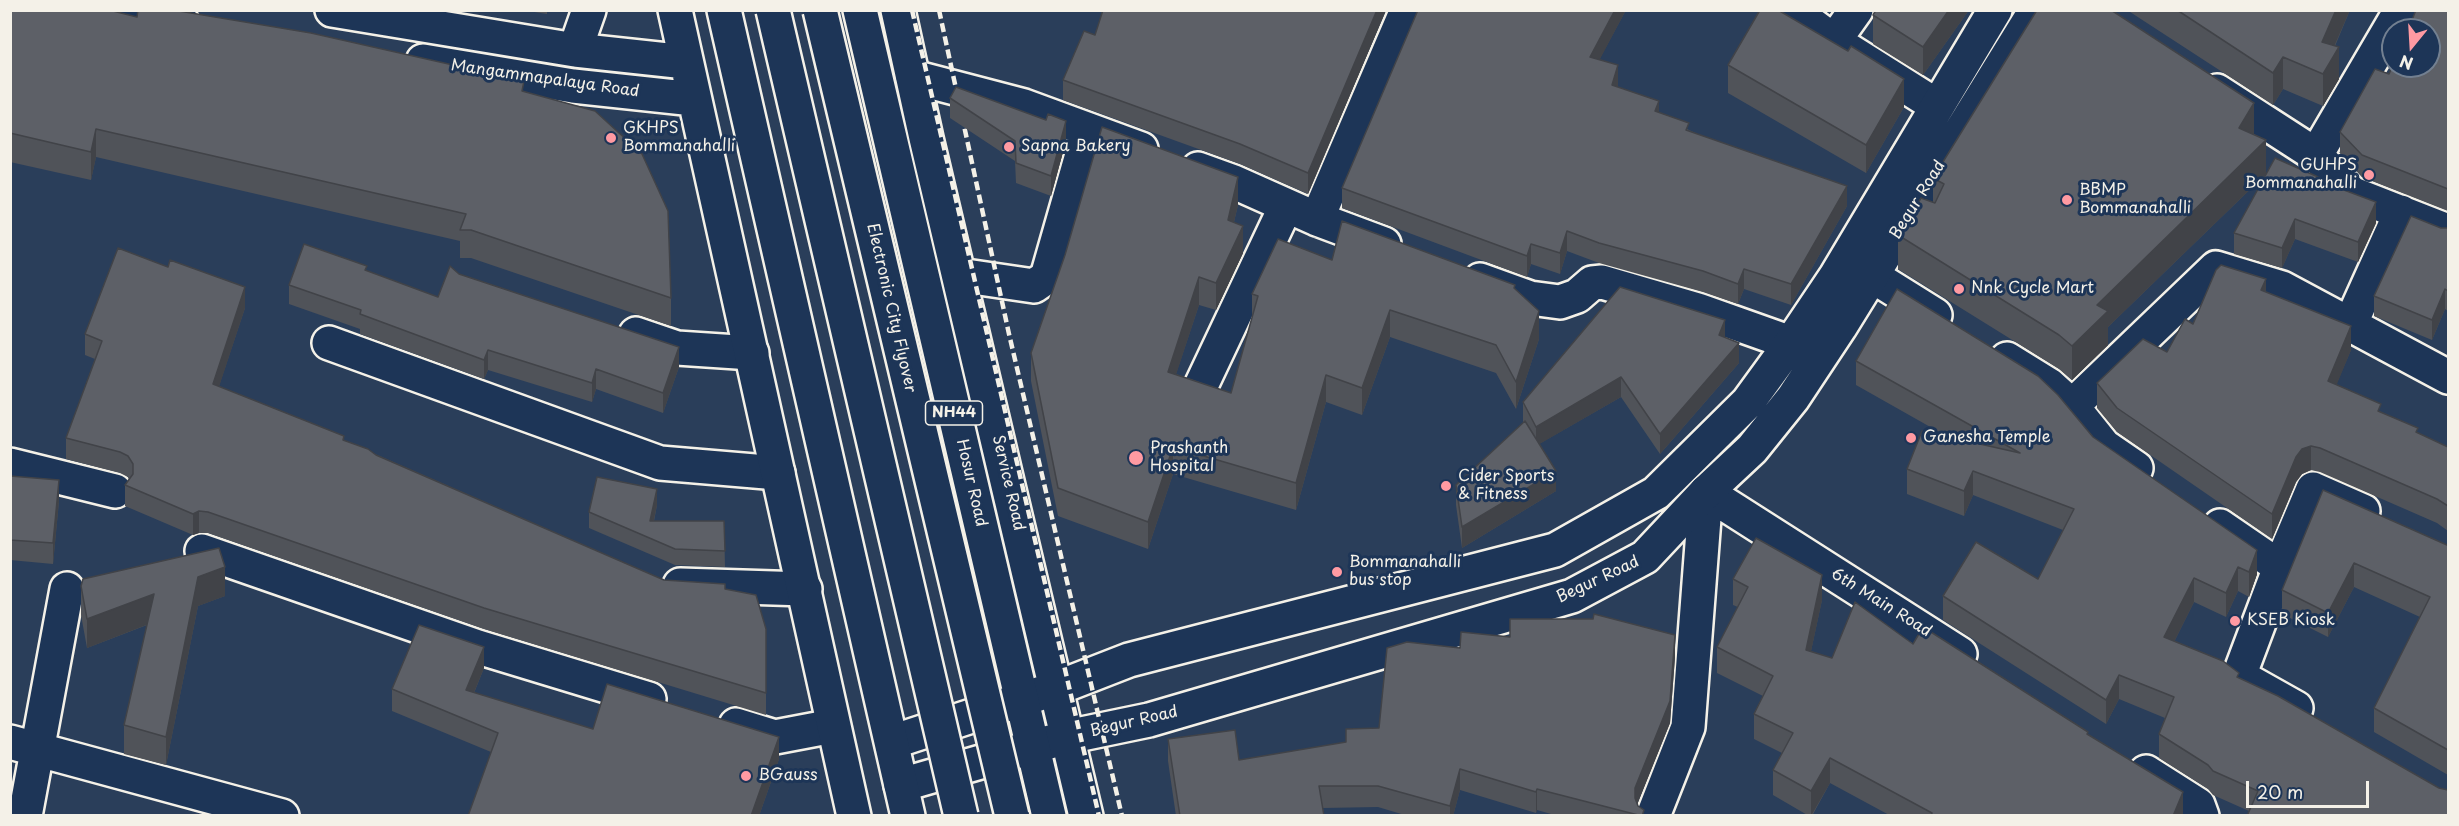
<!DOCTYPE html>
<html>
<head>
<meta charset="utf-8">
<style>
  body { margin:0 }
  #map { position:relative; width:2459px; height:826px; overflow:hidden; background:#2a3e5a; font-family:"Playpen Sans",sans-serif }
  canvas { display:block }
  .frame { position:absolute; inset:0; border:12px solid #f4f1e8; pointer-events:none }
  .north { position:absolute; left:2381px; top:18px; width:60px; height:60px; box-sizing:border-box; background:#1d3557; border:2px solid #738091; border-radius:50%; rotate:198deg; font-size:16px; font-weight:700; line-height:24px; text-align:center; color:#f4f1e8 }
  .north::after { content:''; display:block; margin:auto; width:21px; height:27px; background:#ff9aa2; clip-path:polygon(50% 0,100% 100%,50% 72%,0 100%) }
  .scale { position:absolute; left:2246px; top:781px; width:123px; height:27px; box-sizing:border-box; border:3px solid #f4f1e8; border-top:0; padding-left:8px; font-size:18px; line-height:21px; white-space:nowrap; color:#f4f1e8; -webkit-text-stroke:4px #1d3557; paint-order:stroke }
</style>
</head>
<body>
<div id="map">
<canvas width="2459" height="826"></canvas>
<div class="frame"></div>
<div class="north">N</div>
<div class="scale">20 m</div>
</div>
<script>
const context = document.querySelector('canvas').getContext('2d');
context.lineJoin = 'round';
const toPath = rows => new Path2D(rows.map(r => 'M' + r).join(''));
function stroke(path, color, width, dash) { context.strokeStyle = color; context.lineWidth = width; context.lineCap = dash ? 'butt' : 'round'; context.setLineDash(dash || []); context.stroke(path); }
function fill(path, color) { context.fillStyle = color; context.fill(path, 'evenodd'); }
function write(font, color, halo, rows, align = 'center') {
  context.font = font + ' "Playpen Sans",sans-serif'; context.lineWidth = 6; context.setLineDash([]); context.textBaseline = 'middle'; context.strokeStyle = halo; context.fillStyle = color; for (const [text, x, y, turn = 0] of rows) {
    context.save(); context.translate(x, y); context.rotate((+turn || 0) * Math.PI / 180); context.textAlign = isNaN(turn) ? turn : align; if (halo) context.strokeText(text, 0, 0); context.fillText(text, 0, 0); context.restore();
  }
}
const street = toPath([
  [1792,10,1834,41,1937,106],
  [1834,41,1856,10],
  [913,77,1024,106,1141,149],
  [2217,91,2316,155,2351,193,2448,231],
  [2316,155,2401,10],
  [1198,169,1234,182,1317,219,1384,244],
  [1317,219,1407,10],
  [959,275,1034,286,1047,277,1089,130],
  [1871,275,1935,315],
  [1480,280,1530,298,1560,302,1577,296,1592,283,1602,282,1698,310,1791,343],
  [2350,325,2401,212],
  [636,334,677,348,752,353],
  [329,343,660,463,778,473],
  [2007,359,2049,385,2072,406,2104,446,2136,468],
  [1199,390,1286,206],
  [2072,406,2216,268,2282,288,2448,377],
  [10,465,115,491],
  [2220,526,2280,567,2239,676,2296,708],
  [202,551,478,647,649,699],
  [2280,567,2313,489,2363,511],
  [680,585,805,589],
  [736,725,775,737,833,726],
  [10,742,282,816],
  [2146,772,2198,805,2202,816],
  [25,816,67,589],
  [1653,816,1688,727,1706,492,1960,654]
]);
const secondary = toPath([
  [113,10,182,22],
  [332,10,575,50,686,62],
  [675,10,854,816],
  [898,10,926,138,1086,816],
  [575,50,589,10],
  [423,61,573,86,694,99],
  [892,742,1057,688,1129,660,1555,550,1656,493,1748,402,1791,343,1836,276,1995,10],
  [901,785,1067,737,1149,720,1572,596,1645,557,1706,492,1752,449,1793,398,1840,327,2036,10]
]);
const highway = toPath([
  [724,10,908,816],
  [860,10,1049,816]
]);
const rail = toPath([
  [912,10,1099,816],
  [939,10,1009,334,1122,816]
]);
const highwayBridge = toPath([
  [773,10,961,816],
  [820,10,1012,816]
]);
const wall = toPath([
  [10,10,137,17,524,91,671,298,671,326,471,258,460,258,460,241,96,157,91,180,10,162],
  [522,10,547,10,547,14],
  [1103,10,1386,10,1308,194,1240,164,1063,100,1063,80,1095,35],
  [1418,10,1626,10,1599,60,1618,86,1618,87,1689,130,1847,206,1791,305,1744,289,1738,304,1703,292,1599,263,1567,251,1560,274,1531,264,1527,277,1342,208,1342,188],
  [1969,10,1923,75,1873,44,1873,15],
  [2127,10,2350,10,2335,46,2339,79,2323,106,2283,89,2273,105],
  [2448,10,2448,211,2362,177,2340,153,2340,132],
  [1728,65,1904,107,1866,173,1728,93],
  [950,98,1046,120,1066,141,1051,196,1016,183,1015,161,950,118],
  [2254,135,2266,174,2108,327,2108,345,2072,380,2059,369,1898,269,1898,235,1933,202,1933,178],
  [2275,158,2376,223,2358,262,2295,239,2282,268,2234,254,2234,233],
  [1238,205,1234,222,1243,253,1216,310,1199,305,1176,374,1231,393,1252,318,1252,294,1332,260,1515,289,1539,339,1516,409,1496,373,1390,337,1362,415,1326,402,1296,510,1173,474,1148,549,1058,516,1031,381,1031,353],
  [2441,228,2448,228,2448,311,2445,309,2432,340,2374,316,2374,296],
  [168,267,245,308,219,386,664,580,725,589,766,629,766,715,484,629,208,533,199,533,193,535,125,506,125,485,129,480,128,477,120,473,66,459,66,438,95,359,85,355,85,334],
  [367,271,438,297,459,274,679,367,663,413,596,389,592,402,488,370,484,379,360,334,360,329,289,304,289,285],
  [2266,292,2351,350,2336,385,2381,412,2418,433,2448,447,2448,531,2437,523,2320,472,2311,470,2302,474,2296,482,2272,539,2117,432,2097,408,2097,383,2167,352,2193,324],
  [1725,338,1739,363,1660,454,1621,397,1539,444,1556,491,1462,548,1456,505,1456,485,1523,423,1523,402],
  [1856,361,2093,437,2257,574,2249,597,2238,591,2226,617,2194,602,2174,642,2439,788,2249,811,2213,795,2208,789,2159,758,2159,734,2165,718,2119,699,2106,724,1943,620,1943,596,2038,579,2063,530,1973,495,1964,516,1907,494,1907,469,1948,437,1856,385],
  [10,476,59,501,53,564,10,560],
  [2323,490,2447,545,2448,545,2448,775,2374,732,2374,708,2420,617,2354,587,2328,637,2282,614,2282,590],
  [657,505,654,521,724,521,725,567,675,565,589,528,589,512],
  [1733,579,1822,600,1811,651,1832,658,1913,644,2088,734,2183,816,1891,816,1830,783,1812,816,1809,816,1773,795,1773,770,1782,753,1754,739,1754,714,1763,696,1717,673,1717,647,1738,607,1733,605],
  [81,586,225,596,198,606,166,765,124,754,124,725,147,625,87,648,81,615],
  [1460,648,1675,657,1670,723,1637,804,1644,816,1558,816,1537,810,1536,813,1460,790,1453,816,1408,816,1378,807,1323,808,1324,816,1176,816,1168,761,1168,739,1239,760,1346,742,1379,728],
  [484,668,474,693,593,729,779,759,759,816,468,816,491,752,392,711,392,689]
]);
const shadedWall = toPath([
  [1377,10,1386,10,1308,194,1308,173],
  [1615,10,1626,10,1590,78,1590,57],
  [1949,10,1969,10,1923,75,1923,47],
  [2336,10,2350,10,2322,74,2322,42],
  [2339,47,2339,79,2323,106,2323,74],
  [2283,57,2283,89,2273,105,2273,73],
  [1618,65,1618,86,1612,106,1612,85],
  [1904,79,1904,107,1866,173,1866,145],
  [1659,101,1659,122,1655,111],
  [2254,103,2254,137,2239,128],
  [1066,121,1066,141,1051,196,1051,176],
  [96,129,96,157,91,180,91,152],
  [2266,140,2266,174,2108,327,2108,345,2072,380,2072,346,2097,305],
  [1238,177,1238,205,1228,247,1228,220],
  [1847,186,1847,206,1791,305,1791,284],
  [2376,202,2376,223,2358,262,2358,242],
  [2295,219,2295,239,2282,268,2282,248],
  [1243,226,1243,253,1216,310,1216,283],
  [1567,231,1567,251,1560,274,1560,253],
  [1531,244,1531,264,1527,277,1527,256],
  [1744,269,1744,289,1738,304,1738,284],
  [1199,277,1199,305,1168,399,1168,372],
  [2266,279,2266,303,2261,290],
  [245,287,245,308,213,405,213,384],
  [2445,289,2445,309,2432,340,2432,320],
  [1390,310,1390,337,1362,415,1362,388],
  [1539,311,1539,339,1516,409,1516,382],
  [1725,320,1725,339,1719,335],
  [2351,326,2351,350,2328,406,2328,381],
  [1739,343,1739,363,1660,454,1660,434],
  [679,347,679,367,663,413,663,393],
  [488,350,488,370,484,379,484,360],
  [596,369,596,389,592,402,592,383],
  [1326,375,1326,402,1296,510,1296,483],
  [1621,377,1621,397,1536,446,1536,427],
  [2311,446,2311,470,2302,474,2296,482,2272,539,2272,514,2296,457,2302,449],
  [1173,447,1173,474,1148,549,1148,522],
  [1556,471,1556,491,1462,548,1462,527],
  [1973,471,1973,495,1964,516,1964,491],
  [59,480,59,501,53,564,53,543],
  [657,489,657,505,650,538,650,521],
  [199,511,199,533,193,535,193,514],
  [2257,550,2257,574,2249,597,2249,572],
  [2354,563,2354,587,2328,637,2328,613],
  [225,567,225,596,198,606,166,765,166,737,198,577],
  [2238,567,2238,591,2226,617,2226,593],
  [1822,575,1822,600,1806,675,1806,650],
  [2194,578,2194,602,2164,662,2164,637],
  [154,594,154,622,87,648,87,619],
  [1675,635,1675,657,1670,723,1635,810,1635,788],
  [484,647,484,668,466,712,466,690],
  [2119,675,2119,699,2106,724,2106,700],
  [779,737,779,759,759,816,751,816],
  [1830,758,1830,783,1811,816,1811,791],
  [1460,769,1460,790,1453,816,1450,816,1450,806],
  [1537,789,1537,810,1536,813,1536,792],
  [2183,792,2183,816,2173,816]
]);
const building = toPath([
  [10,10,109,10,137,17,138,10,173,10,311,33,524,81,522,91,595,111,642,154,668,211,671,298,471,230,460,230,466,214,96,129,91,152,10,133,10,10],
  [1103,10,1377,10,1308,173,1240,144,1063,80,1084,31,1095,35,1103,10],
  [1418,10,1615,10,1590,57,1618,65,1612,85,1659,101,1655,111,1689,123,1686,130,1847,186,1791,284,1744,269,1738,284,1703,271,1599,243,1567,231,1560,253,1531,244,1527,256,1342,188,1418,10],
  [1760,10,1778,10,1848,51,1851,46,1904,79,1866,145,1728,65,1760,10],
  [1876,10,1949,10,1923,47,1873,15,1876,10],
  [2037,10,2111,10,2254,103,2239,128,2266,140,2097,305,2108,311,2072,346,2059,335,1898,235,1921,198,1935,203,1944,184,1933,178,2037,10],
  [2177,10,2336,10,2322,42,2339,47,2323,74,2283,57,2273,73,2177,10],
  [2416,10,2448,10,2448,189,2362,155,2340,132,2375,69,2389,74,2393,65,2393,66,2429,66,2429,30,2408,30,2416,10],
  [956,87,1046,120,1048,114,1066,121,1051,176,1016,163,1015,141,950,98,956,87],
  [1102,127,1238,177,1228,220,1243,226,1216,283,1199,277,1168,372,1231,393,1258,296,1252,294,1278,239,1332,260,1342,221,1515,285,1514,288,1539,311,1516,382,1496,345,1390,310,1362,388,1326,375,1296,483,1173,447,1148,522,1058,488,1031,353,1065,255,1102,127],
  [2275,158,2325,180,2327,174,2344,190,2376,202,2358,242,2295,219,2282,248,2234,233,2275,158],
  [2411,216,2441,228,2448,228,2448,291,2445,289,2432,320,2374,296,2411,216],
  [304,244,367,266,365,270,438,297,450,266,459,274,679,347,663,393,596,369,592,383,488,350,484,360,360,314,361,310,289,285,304,244],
  [118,248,168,267,170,260,245,287,213,384,344,436,343,440,368,449,376,455,664,580,725,584,725,589,756,595,766,629,766,693,484,608,208,512,199,511,193,514,125,485,133,474,133,464,128,456,120,452,66,438,102,341,85,334,118,248],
  [2221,265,2266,279,2261,290,2351,326,2328,381,2381,404,2378,411,2418,428,2416,432,2448,447,2448,506,2437,499,2320,448,2311,446,2302,449,2296,457,2272,514,2117,408,2097,383,2143,339,2167,352,2185,319,2193,324,2216,270,2221,265],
  [1620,287,1725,320,1719,335,1739,343,1660,434,1621,377,1536,427,1523,402,1620,287],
  [1897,289,2038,376,2058,395,2093,437,2257,550,2249,572,2238,567,2226,593,2194,578,2164,637,2223,661,2239,673,2237,677,2278,696,2439,788,2448,790,2448,816,2247,816,2258,791,2213,771,2208,765,2159,734,2174,697,2119,675,2106,700,1943,596,1976,542,2038,579,2074,509,1973,471,1964,491,1907,469,1922,431,2020,453,1856,361,1897,289],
  [1525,421,1556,471,1462,527,1456,485,1525,421],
  [10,476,59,480,53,543,10,540,10,476],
  [597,477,657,489,650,521,724,521,725,551,675,549,589,512,597,477],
  [2323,490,2447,545,2448,545,2448,750,2374,708,2430,597,2354,563,2328,613,2282,590,2323,490],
  [1756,538,1822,575,1806,650,1832,658,1855,602,1913,644,1923,627,2088,732,2087,734,2183,792,2173,816,1931,816,1932,813,1830,758,1811,791,1773,770,1793,733,1754,714,1773,676,1717,647,1748,587,1733,579,1756,538],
  [219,548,225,567,198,577,166,737,124,725,154,594,87,619,81,586,83,579,219,548],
  [1594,614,1675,635,1670,701,1635,788,1635,798,1638,806,1644,810,1642,816,1537,789,1536,792,1460,769,1450,806,1378,786,1319,786,1324,816,1180,816,1168,739,1235,730,1239,760,1346,742,1346,729,1379,728,1387,648,1407,642,1460,648,1461,632,1510,637,1510,619,1593,619,1594,614],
  [419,625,484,647,466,690,593,729,607,684,779,737,751,816,468,816,498,733,392,689,419,625]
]);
const markers = [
  [611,138,6,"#ff9aa2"],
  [1009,147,6,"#ff9aa2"],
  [2369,175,6,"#ff9aa2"],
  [2067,200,6,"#ff9aa2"],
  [1959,289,6,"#ff9aa2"],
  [1911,438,6,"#ff9aa2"],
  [1136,458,8,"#ff9aa2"],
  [1446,486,6,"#ff9aa2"],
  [1337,572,6,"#ff9aa2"],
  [2235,621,6,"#ff9aa2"],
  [746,776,6,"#ff9aa2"]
];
const shields = [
  [954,413,57]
];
const shieldNames = [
  ["NH44",954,413]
];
const streetNames = [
  ["Mangammapalaya Road",545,79,8],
  ["Begur Road",1918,200,-58],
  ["Electronic City Flyover",891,308,77],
  ["Hosur Road",971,483,77],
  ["Service Road",1008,483,77],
  ["Begur Road",1598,580,-25],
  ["6th Main Road",1881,603,32],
  ["Begur Road",1134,722,-13]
];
const poiNames = [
  ["GKHPS",623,129],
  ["Bommanahalli",623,147],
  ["Sapna Bakery",1021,147],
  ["GUHPS",2357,166,"right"],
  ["Bommanahalli",2357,184,"right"],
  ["BBMP",2079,191],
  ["Bommanahalli",2079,209],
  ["Nnk Cycle Mart",1971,289],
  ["Ganesha Temple",1923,438],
  ["Prashanth",1150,449],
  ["Hospital",1150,467],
  ["Cider Sports",1458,477],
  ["& Fitness",1458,495],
  ["Bommanahalli",1349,563],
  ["bus stop",1349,581],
  ["KSEB Kiosk",2247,621],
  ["BGauss",758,776]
];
stroke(street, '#f4f1e8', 38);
stroke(secondary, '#f4f1e8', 38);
stroke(highway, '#f4f1e8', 38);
stroke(street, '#1d3557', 33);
stroke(secondary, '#1d3557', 33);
stroke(highway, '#1d3557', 33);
stroke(rail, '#f4f1e8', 4.5, [9, 4.5]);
stroke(highwayBridge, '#f4f1e8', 38, []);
stroke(highwayBridge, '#1d3557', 33);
fill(wall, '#505359');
fill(shadedWall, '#414348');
fill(building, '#5d6067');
stroke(building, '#414348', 1.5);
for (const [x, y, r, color] of markers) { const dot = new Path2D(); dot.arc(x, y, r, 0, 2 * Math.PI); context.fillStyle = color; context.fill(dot); stroke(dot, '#1d3557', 2); }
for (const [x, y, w] of shields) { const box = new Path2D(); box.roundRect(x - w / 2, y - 12, w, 24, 4.5); context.fillStyle = '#1d3557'; context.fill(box); stroke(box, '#f4f1e8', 1.5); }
write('bold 15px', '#f4f1e8', null, shieldNames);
write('16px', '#f4f1e8', '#1d3557', streetNames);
write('16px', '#f4f1e8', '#1d3557', poiNames, 'left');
</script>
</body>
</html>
